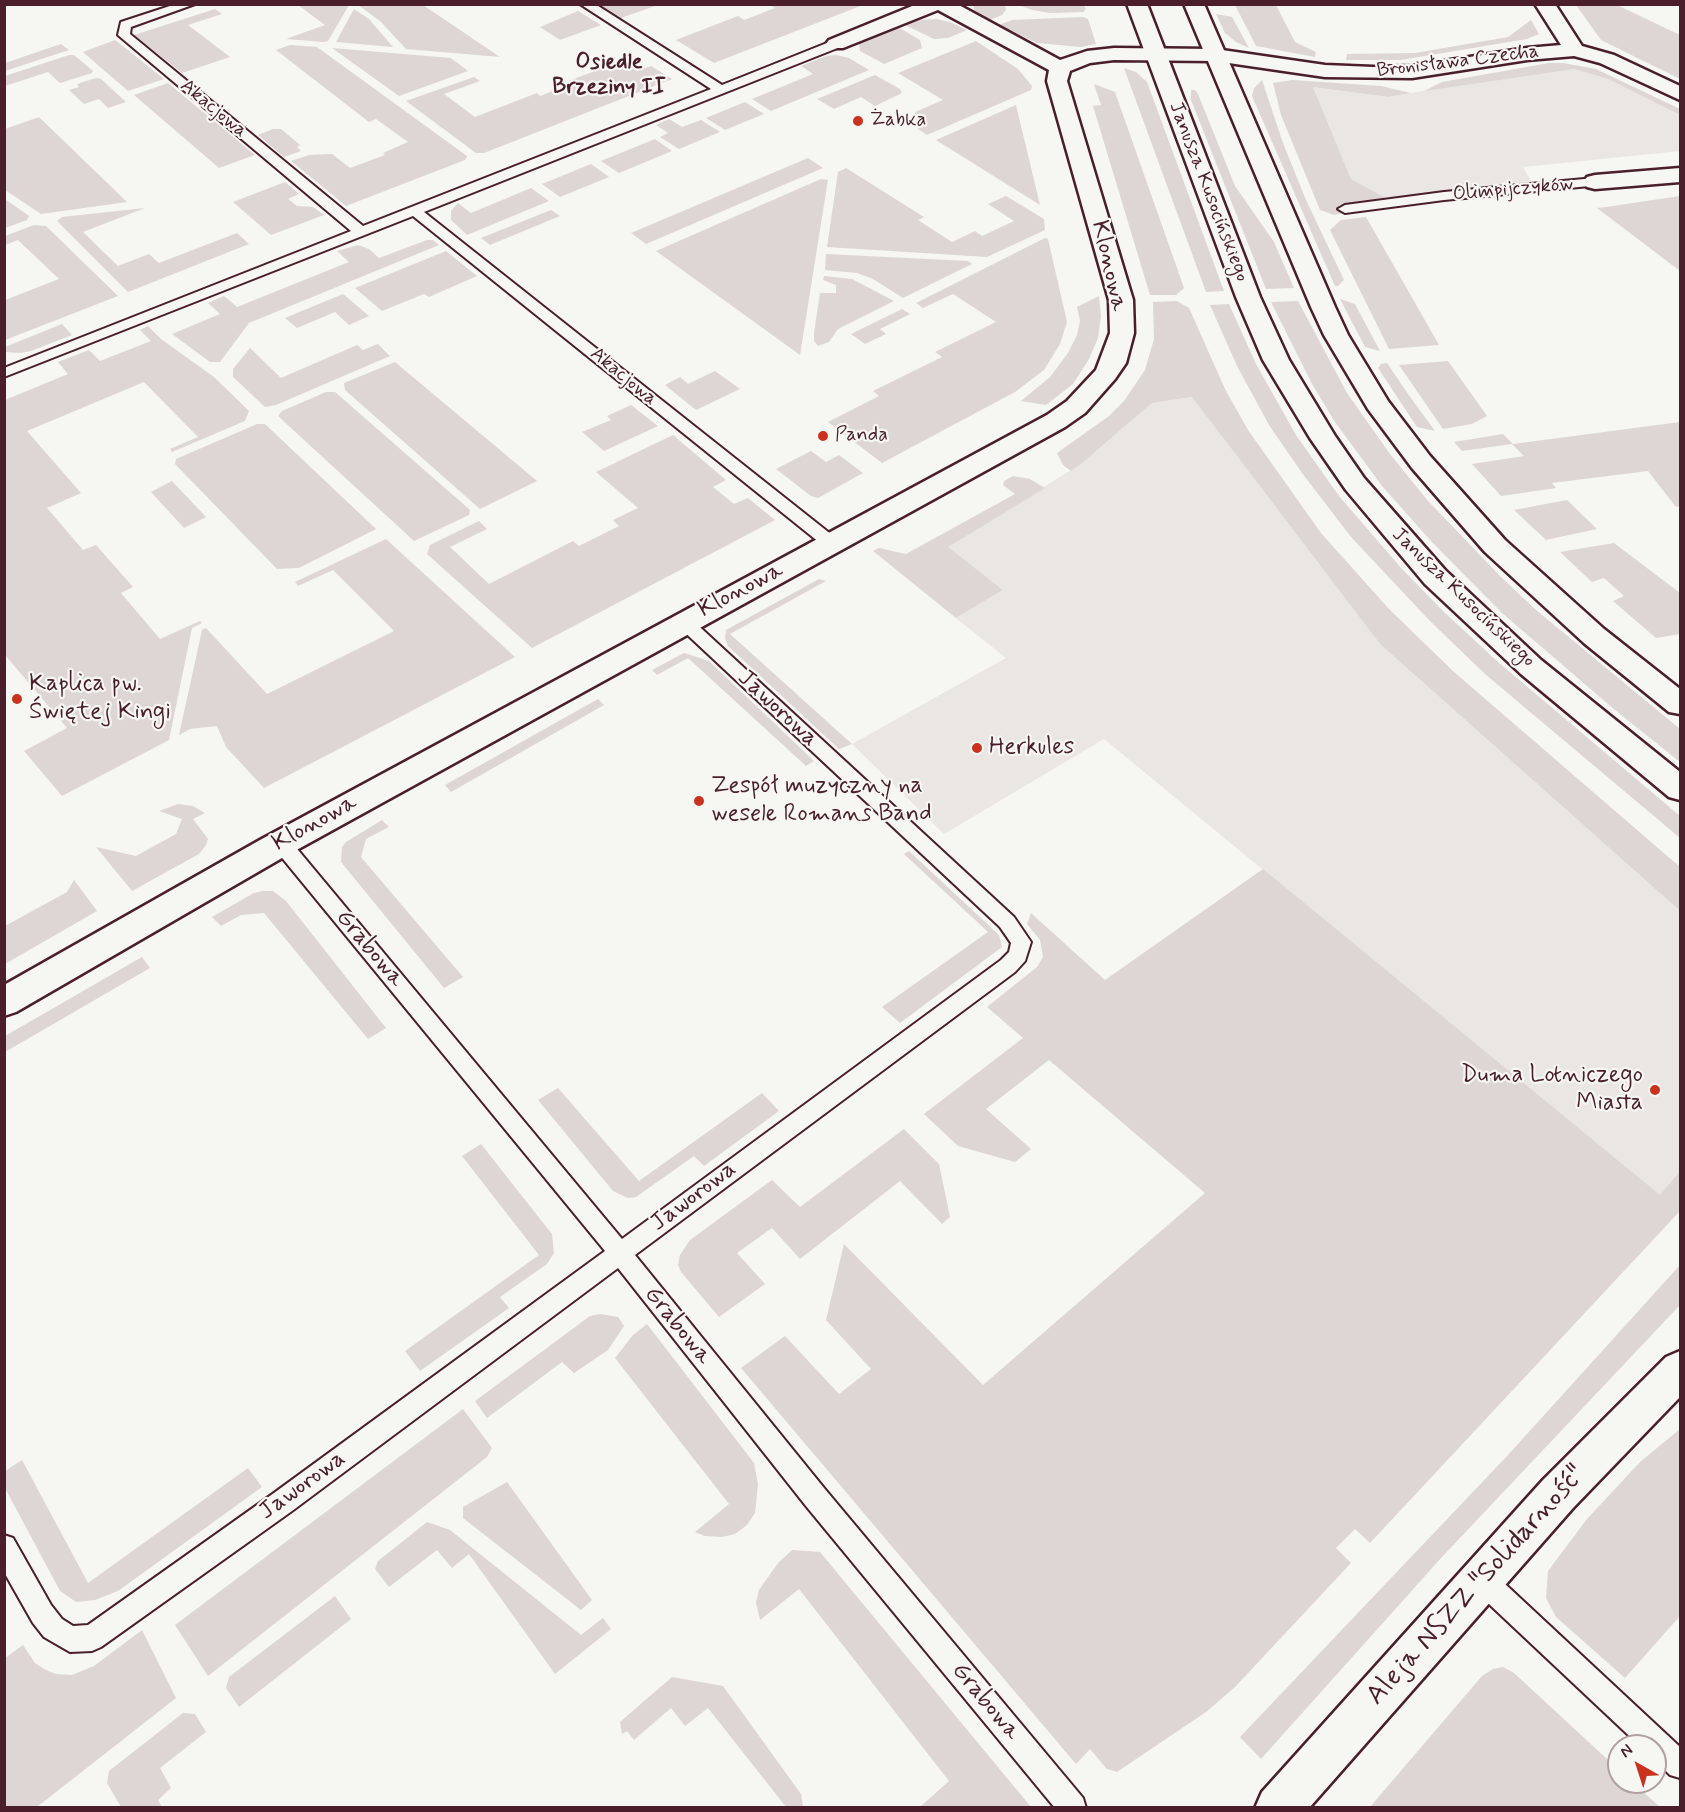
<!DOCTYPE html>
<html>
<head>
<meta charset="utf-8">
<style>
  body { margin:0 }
  #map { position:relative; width:1685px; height:1812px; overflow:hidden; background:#f6f6f2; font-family:Mynerve,sans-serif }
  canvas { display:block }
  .frame { position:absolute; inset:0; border:6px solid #4a1f2b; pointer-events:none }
  .north { position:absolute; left:1607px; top:1734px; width:60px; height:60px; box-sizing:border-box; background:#f6f6f2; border:2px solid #b1a0a2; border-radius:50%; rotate:321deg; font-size:16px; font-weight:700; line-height:24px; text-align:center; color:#4a1f2b }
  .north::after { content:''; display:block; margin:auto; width:21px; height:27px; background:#c8321e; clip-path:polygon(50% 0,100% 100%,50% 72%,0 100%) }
</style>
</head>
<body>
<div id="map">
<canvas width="1685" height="1812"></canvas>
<div class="frame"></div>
<div class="north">N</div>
</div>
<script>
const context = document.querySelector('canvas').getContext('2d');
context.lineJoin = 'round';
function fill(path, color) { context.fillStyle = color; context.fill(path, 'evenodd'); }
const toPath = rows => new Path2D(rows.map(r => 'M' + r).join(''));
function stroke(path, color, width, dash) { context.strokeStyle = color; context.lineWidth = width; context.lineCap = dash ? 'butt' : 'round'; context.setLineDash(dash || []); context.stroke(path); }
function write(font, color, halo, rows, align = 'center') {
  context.font = font + ' Mynerve,sans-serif'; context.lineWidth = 4.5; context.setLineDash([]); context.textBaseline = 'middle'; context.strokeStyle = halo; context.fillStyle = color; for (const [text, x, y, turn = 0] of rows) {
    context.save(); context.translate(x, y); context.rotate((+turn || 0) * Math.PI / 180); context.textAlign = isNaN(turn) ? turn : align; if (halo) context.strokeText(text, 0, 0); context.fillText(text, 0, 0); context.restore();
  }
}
const built = toPath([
  [1574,69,1608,79,1680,115,1680,151,1523,167,1532,183,1386,198,1351,179,1313,87,1388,97,1487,80],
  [1192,397,1380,644,1680,911,1680,1171,1660,1196,1104,739,944,834,852,744,1006,658,956,618,1003,590,947,547,1081,464,1152,403]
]);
const green = toPath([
  [595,4,658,5,618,19],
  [298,5,348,4,349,5,328,41,324,42,286,39,325,25],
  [358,5,423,5,500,57,406,49,380,21],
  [770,5,863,5,714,63,676,40,738,16,744,20,775,8],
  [973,5,1005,5,1006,10,1002,15,990,20,975,12],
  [1018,5,1084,5,1086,9,1083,12,1050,13,1032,10],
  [1235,5,1276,5,1295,42,1316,52,1315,57,1256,46],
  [1576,5,1617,5,1680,35,1680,79,1601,40],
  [215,9,222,14,188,25,230,57,182,73,134,35],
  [354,9,369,19,393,47,336,42],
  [578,11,601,25,560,40,540,27],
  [1216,14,1232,17,1249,48,1236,42,1225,33],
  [1083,17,1088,19,1096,44,1081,47,1037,43,999,25,1012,20],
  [936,19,950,22,967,30,948,38,934,39,905,25,920,20],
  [1531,20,1539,34,1527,39,1401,60,1346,60,1347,54,1415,53,1508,37],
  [898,27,920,40,922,48,884,64,860,51,859,44,863,41],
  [115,40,119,43,164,79,128,91,83,52],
  [976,41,1018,69,1032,86,1031,90,927,135,918,129,915,112,943,100,898,73],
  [61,44,69,50,5,71,5,63],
  [290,45,317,47,467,156,465,160,346,206,291,161,309,155,332,154,350,168,385,155,383,153,408,142,376,119,369,122,276,50],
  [332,48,451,58,468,71,399,96],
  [69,55,74,55,93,71,92,73,60,83,48,72,5,86,5,76],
  [836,55,849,58,869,70,771,111,752,99,813,74,801,66,826,56],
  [636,56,643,60,629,66,637,71,651,66,672,79,484,153,476,153,406,101,474,77,480,81,444,94,475,117,537,93,540,96,571,84,568,81],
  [1549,63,1563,63,1596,69,1680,109,1680,115,1608,79,1574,69,1424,91,1442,82],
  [1124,68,1136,72,1147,82,1224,291,1206,292],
  [875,75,900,89,902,93,875,106,861,97,834,109,817,99],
  [96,78,101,79,126,102,108,108,99,99,84,104,69,90,79,87,77,84],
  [1262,80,1283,143,1306,200,1344,280,1338,286,1335,286,1331,277,1252,96,1254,88],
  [1292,80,1381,86,1411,93,1388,97,1313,87,1351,179,1386,198,1339,205,1343,213,1334,215,1320,210,1281,115,1273,83],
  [168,83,255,155,219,168,134,95],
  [1094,84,1115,92,1184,288,1176,295,1150,295,1093,106,1101,105],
  [1191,90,1195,90,1198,94,1235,186,1274,242,1294,288,1266,289,1191,100],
  [745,102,764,114,725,130,706,118],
  [1016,105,1040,205,936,140],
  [39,117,127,202,41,214,5,190,5,129],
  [669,119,682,127,701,120,720,132,679,149,660,137,668,133,656,125],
  [273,129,281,129,300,145,297,147,301,151,284,157,258,135],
  [655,139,672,151,619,173,601,161],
  [808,158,823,168,646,244,631,233],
  [591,164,609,177,560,197,542,184],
  [846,168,924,217,918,220,952,242,975,231,982,236,1014,221,988,204,1006,196,1044,219,1045,230,987,257,827,247,838,172],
  [821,179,828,180,800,355,656,251],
  [285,182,299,194,288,199,297,206,313,207,324,215,271,235,233,202],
  [531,188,549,201,467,235,451,220,451,211,458,203,471,213],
  [1680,196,1680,271,1597,208,1606,207],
  [5,199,29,216,27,220,5,228],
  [145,208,83,232,118,266,149,254,159,263,237,233,249,244,128,292,57,221,62,217],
  [551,210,560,216,490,245,481,238],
  [1366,217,1439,345,1389,349,1330,230,1341,220],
  [34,225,46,226,118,296,5,340,5,300,59,279,18,240,5,245,5,236],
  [1045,238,1048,239,1067,322,1060,344,1044,370,1015,392,882,463,828,422,879,396,873,391,942,357,935,352,996,322,953,294,923,308,916,303],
  [427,240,433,240,439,245,249,323,220,362,210,362,172,334,220,314,208,303,224,296,237,307,349,262,337,251,358,245,369,249,379,258],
  [446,251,477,276,429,297,424,294,382,311,355,288],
  [826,254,968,261,972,264,903,298,873,279,857,273,825,270],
  [824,276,852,279,894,301,838,329,829,342,818,346,814,341,814,333,820,293,836,293,836,285,823,280],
  [343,294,369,316,349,325,335,312,297,328,285,318],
  [1099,296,1101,316,1098,338,1089,359,1073,384,1046,405,1021,401,1050,377,1068,353,1077,335,1080,321,1077,307],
  [1340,299,1355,304,1380,351,1365,347],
  [1177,301,1189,308,1225,389,1248,430,1321,533,1389,609,1454,672,1680,867,1680,911,1380,644,1192,397,1152,403,1081,464,1071,471,1063,465,1057,453,1109,416,1124,401,1145,370,1154,339,1153,302],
  [1298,301,1347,393,1390,454,1428,501,1501,577,1536,610,1680,729,1680,762,1615,710,1502,613,1431,541,1382,486,1335,422,1312,384,1271,302],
  [1229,304,1256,364,1296,435,1339,496,1402,569,1443,611,1498,662,1680,816,1680,838,1485,674,1429,620,1351,537,1302,473,1269,425,1237,366,1210,305],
  [902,309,910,314,880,329,886,334,865,344,851,334],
  [62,324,72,335,31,351,21,353,5,352,5,347],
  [148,326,161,339,214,377,249,411,245,421,172,452,170,449,198,437,144,382,27,431,81,493,47,508,83,550,96,545,133,587,121,593,160,639,200,621,202,623,192,628,169,740,62,796,24,751,67,728,5,655,5,400,68,374,58,362,89,350,100,361,151,341,140,330],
  [378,344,390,356,276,405,265,407,233,377,233,369,250,348,281,378,357,345,363,350],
  [1448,361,1487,416,1472,424,1443,429,1399,365],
  [395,362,537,481,480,509,345,390,344,383],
  [1387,363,1408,394,1435,431,1417,427,1378,368,1381,364],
  [715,371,740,389,696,410,665,385,680,377,688,384],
  [326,392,335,392,470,510,469,515,414,541,278,416,282,411],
  [631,405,658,426,604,451,582,432,611,420,607,416],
  [1680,422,1680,506,1676,507,1648,471,1552,483,1556,488,1501,496,1472,464,1524,456,1512,444,1462,451,1454,442,1503,434,1513,444],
  [257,424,265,424,376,529,299,568,277,569,175,464,176,459],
  [673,435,726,480,713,487,734,504,748,498,775,520,532,648,427,554,430,545,479,521,487,529,450,547,489,584,573,541,579,546,619,526,613,520,638,508,596,472],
  [811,451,826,462,839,455,863,473,818,498,811,496,776,469],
  [1013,476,1030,479,1045,488,948,547,1003,590,956,618,873,551,879,548,906,554,1015,494,1003,485,1004,481],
  [172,481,206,517,184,528,151,492],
  [1567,500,1597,529,1546,540,1514,510],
  [386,539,515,657,264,788,226,747,217,726,190,729,179,735,202,630,206,628,267,694,394,631,333,570,298,586,295,582],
  [1614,543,1680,593,1680,634,1656,638,1613,601,1624,596,1604,578,1592,582,1560,552],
  [819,579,826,581,730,634,852,744,839,749,728,646,725,638,726,630],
  [684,653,709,661,814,761,806,766,688,658,657,675,652,670],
  [598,699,604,705,451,792,445,785],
  [178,804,193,806,205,813,193,819,208,839,206,845,199,854,132,891,96,847,136,856,176,834,182,819,159,811],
  [382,820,389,827,366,839,361,857,463,977,444,988,341,862,342,847,346,842],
  [909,851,999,935,1002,947,900,1023,882,1007,988,932,904,854],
  [1263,869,1660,1195,1680,1171,1680,1211,1370,1543,1355,1529,1336,1548,1351,1563,1235,1687,1206,1712,1117,1772,1107,1769,1090,1749,1076,1764,741,1368,785,1336,839,1394,871,1369,826,1320,844,1244,983,1385,1205,1193,1049,1060,986,1109,1031,1149,1015,1162,958,1146,924,1114,1023,1038,987,1007,1037,967,1043,957,1040,940,1027,924,1031,913,1105,980],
  [74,880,97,911,5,964,5,926,67,892],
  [263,891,273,891,286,901,386,1028,368,1039,264,913,241,915,221,926,212,917,254,893],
  [142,957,150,968,5,1052,5,1036],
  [558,1088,639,1181,762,1093,779,1111,704,1166,694,1156,636,1197,628,1198,613,1191,538,1100],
  [904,1129,939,1164,950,1217,942,1224,900,1181,800,1259,772,1228,737,1253,765,1284,719,1317,681,1272,678,1265,680,1255,690,1240,772,1180,800,1207],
  [481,1144,552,1234,554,1253,547,1264,500,1297,509,1308,420,1371,405,1351,539,1255,462,1156],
  [1680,1265,1680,1305,1442,1557,1261,1759,1240,1737,1508,1455],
  [600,1314,618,1317,624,1326,608,1350,574,1373,562,1362,487,1418,475,1401,590,1316],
  [647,1324,754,1463,758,1484,755,1513,747,1525,735,1534,722,1537,705,1536,695,1532,729,1504,615,1358,633,1335],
  [463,1409,492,1448,487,1457,208,1676,175,1625],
  [1680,1429,1680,1616,1625,1678,1556,1617,1546,1598,1548,1571,1587,1519,1640,1462],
  [22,1460,88,1583,248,1468,262,1487,118,1591,95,1600,76,1602,60,1591,5,1488,5,1471],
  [507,1482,592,1600,581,1610,463,1518,463,1507],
  [427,1522,450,1530,581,1635,603,1618,611,1629,555,1674,469,1554,452,1568,437,1550,389,1587,375,1569,378,1561],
  [792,1550,820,1552,1031,1807,920,1807,949,1781,799,1589,760,1620,756,1603,759,1590,778,1563],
  [335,1596,351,1619,239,1707,226,1688,229,1677],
  [142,1630,176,1698,37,1807,5,1807,5,1658,23,1645,35,1663,46,1670,56,1674,72,1675,94,1666],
  [1503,1667,1514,1673,1619,1770,1619,1782,1632,1782,1660,1807,1370,1807,1482,1676,1493,1669],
  [672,1677,723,1686,801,1794,803,1807,786,1807,708,1708,685,1726,671,1708,634,1740,627,1731,622,1734,620,1722],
  [183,1713,195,1714,206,1732,160,1768,171,1788,158,1800,162,1807,121,1807,107,1783,109,1771]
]);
const service = toPath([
  [176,4,195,4,131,27,130,34,363,226,711,89,580,4,595,4,722,85,832,41,840,41,840,47,424,212,837,539,839,543,837,547,825,547,413,216,4,377,4,368,351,231,118,35,121,22,176,4],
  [1595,178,1600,179,1602,182,1600,185,1444,200,1345,213,1338,209,1345,205,1444,192,1595,178],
  [684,616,690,618,1014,917,1031,942,1025,961,1015,972,635,1255,824,1488,1083,1798,1086,1808,1055,1808,806,1506,618,1268,292,1511,101,1647,92,1651,70,1652,44,1637,33,1623,4,1572,4,1535,13,1538,51,1605,62,1619,73,1626,88,1625,274,1493,605,1251,274,848,272,843,274,838,281,836,288,838,622,1239,1001,960,1009,952,1011,943,1000,927,678,626,675,622,678,618,684,616],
  [1481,1566,1490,1570,1680,1747,1680,1778,1670,1775,1655,1760,1655,1746,1640,1746,1472,1588,1468,1579,1472,1570,1481,1566]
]);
const minor = toPath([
  [917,4,957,4,1060,60,1087,51,1114,48,1215,49,1325,65,1373,67,1412,66,1527,48,1561,45,1535,4,1555,4,1582,46,1614,55,1680,86,1680,100,1600,63,1574,56,1527,60,1412,78,1325,77,1215,61,1114,60,1090,63,1070,71,1067,81,1133,300,1134,333,1126,363,1115,379,1085,413,1065,427,282,858,16,1012,4,1016,4,985,260,840,1047,415,1067,401,1096,370,1110,333,1109,300,1047,81,1049,70,938,10,843,48,829,48,826,44,829,40,917,4],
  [1680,168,1680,182,1595,189,1587,187,1584,182,1587,177,1595,175,1680,168]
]);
const tertiary = toPath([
  [1127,4,1147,4,1260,297,1289,360,1335,436,1364,478,1445,570,1541,660,1680,772,1680,800,1669,797,1521,674,1425,584,1346,490,1310,438,1263,360,1236,297,1127,4],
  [1184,4,1204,4,1335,307,1348,335,1388,401,1430,456,1505,540,1604,629,1680,689,1680,714,1669,712,1584,643,1485,552,1412,468,1368,409,1324,335,1311,307,1184,4],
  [1680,1351,1680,1397,1573,1508,1309,1808,1255,1808,1262,1792,1543,1480,1666,1357,1680,1351]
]);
const markers = [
  [858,121,6,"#c8321e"],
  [823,436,6,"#c8321e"],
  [17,699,6,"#c8321e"],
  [977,748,6,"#c8321e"],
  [699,801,6,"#c8321e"],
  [1655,1090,6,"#c8321e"]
];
const farStreetnames = [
  ["Bronisława Czecha",1458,62,-7],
  ["Akacjowa",213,109,39],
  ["Olimpijczyków",1513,190,-5],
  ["Janusza Kusocińskiego",1208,192,69],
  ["Akacjowa",623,377,39],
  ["Janusza Kusocińskiego",1463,598,44]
];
const farPoinames = [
  ["Żabka",870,121],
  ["Panda",835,436]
];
const farNeighbourhoodnames = [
  ["Osiedle",609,63],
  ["Brzeziny II",609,88]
];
const streetNames = [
  ["Klonowa",1108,266,77],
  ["Klonowa",741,591,-28],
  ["Jaworowa",777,709,43],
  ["Klonowa",315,824,-29],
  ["Grabowa",369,949,50],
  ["Jaworowa",694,1197,-37],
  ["Grabowa",677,1326,51],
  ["Jaworowa",303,1486,-36],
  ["Grabowa",985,1702,50]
];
const poiNames = [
  ["Kaplica pw.",29,685],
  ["Świętej Kingi",29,713],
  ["Herkules",989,748],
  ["Zespół muzyczny na",711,787],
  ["wesele Romans Band",711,815],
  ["Duma Lotniczego",1643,1076,"right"],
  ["Miasta",1643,1104,"right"]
];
const nearStreetnames = [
  ["Aleja NSZZ \"Solidarność\"",1477,1586,-48]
];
fill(built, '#e9e6e3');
fill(green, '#ddd6d5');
stroke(service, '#4a1f2b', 4);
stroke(minor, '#4a1f2b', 5);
stroke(tertiary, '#4a1f2b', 5);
fill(service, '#f6f6f2');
fill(minor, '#f6f6f2');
fill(tertiary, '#f6f6f2');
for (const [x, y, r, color] of markers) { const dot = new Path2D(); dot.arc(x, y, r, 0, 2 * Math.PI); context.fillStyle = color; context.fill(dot); stroke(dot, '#f6f6f2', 2); }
write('20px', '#4a1f2b', '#f6f6f2', farStreetnames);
write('20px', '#4a1f2b', '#f6f6f2', farPoinames, 'left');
write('bold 22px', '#4a1f2b', '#f6f6f2', farNeighbourhoodnames);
write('24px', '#4a1f2b', '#f6f6f2', streetNames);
write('24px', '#4a1f2b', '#f6f6f2', poiNames, 'left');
write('28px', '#4a1f2b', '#f6f6f2', nearStreetnames);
</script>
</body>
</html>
